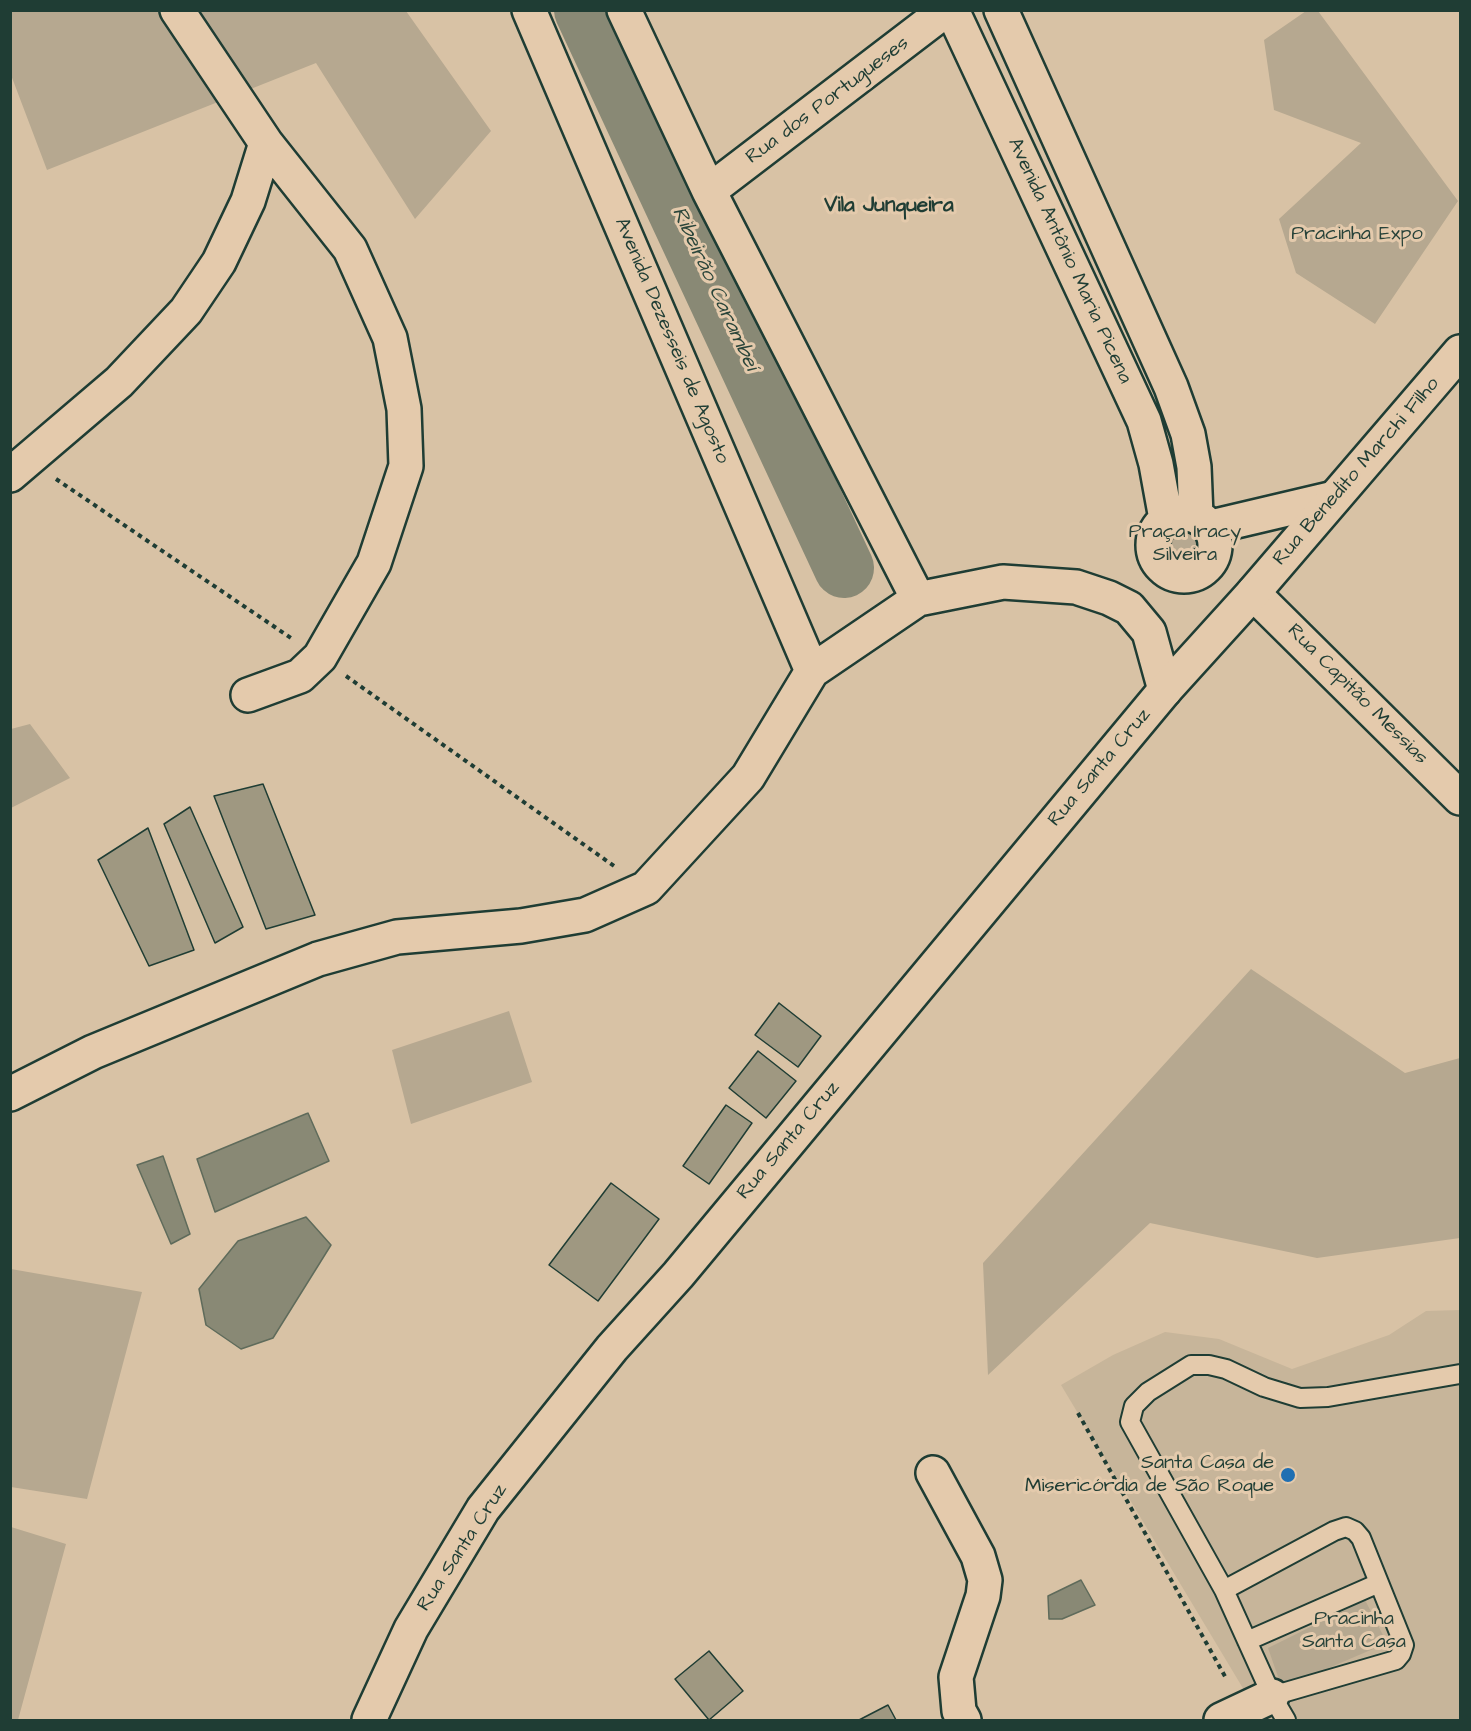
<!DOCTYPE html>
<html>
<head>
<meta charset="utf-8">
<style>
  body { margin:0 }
  #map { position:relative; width:1471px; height:1731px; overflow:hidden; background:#d8c2a5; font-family:"Architects Daughter",sans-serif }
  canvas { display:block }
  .frame { position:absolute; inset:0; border:12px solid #1f3d34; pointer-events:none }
</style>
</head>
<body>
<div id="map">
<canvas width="1471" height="1731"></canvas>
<div class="frame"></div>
</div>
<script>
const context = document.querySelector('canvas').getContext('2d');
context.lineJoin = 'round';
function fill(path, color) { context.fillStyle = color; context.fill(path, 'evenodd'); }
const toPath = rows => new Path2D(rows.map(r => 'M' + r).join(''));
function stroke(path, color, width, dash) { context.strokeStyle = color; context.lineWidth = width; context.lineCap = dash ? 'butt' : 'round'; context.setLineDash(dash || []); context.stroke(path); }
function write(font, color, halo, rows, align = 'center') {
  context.font = font + ' "Architects Daughter",sans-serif'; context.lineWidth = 6; context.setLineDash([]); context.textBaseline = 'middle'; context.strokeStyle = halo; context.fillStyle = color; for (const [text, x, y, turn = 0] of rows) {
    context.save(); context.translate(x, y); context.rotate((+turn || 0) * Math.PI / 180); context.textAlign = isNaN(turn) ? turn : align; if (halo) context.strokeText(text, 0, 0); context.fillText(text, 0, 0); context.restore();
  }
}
const built = toPath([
  [1460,1310,1460,1720,1262,1720,1061,1385,1113,1355,1165,1332,1219,1339,1292,1369,1389,1335,1426,1311]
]);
const green = toPath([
  [11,11,406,11,491,131,415,219,316,63,47,170,11,75],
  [1306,11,1318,11,1458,201,1375,324,1296,273,1279,219,1361,143,1274,110,1264,40],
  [1183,519,1208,535,1208,555,1198,566,1190,569,1179,569,1169,564,1160,551,1159,542,1163,530],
  [30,724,70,778,11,808,11,729],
  [1251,969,1405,1073,1460,1058,1460,1238,1317,1258,1150,1223,988,1375,983,1263],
  [509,1011,532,1082,411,1124,392,1050],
  [11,1269,142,1292,87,1499,11,1487],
  [11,1527,66,1544,18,1720,10,1720],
  [1365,1600,1387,1643,1282,1688,1268,1648]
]);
const water = toPath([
  [308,1113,329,1161,215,1212,197,1159,308,1113],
  [163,1156,190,1234,171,1244,137,1165,163,1156],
  [306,1217,331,1245,273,1338,241,1349,206,1325,199,1289,238,1241,306,1217],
  [1081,1580,1095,1605,1062,1619,1049,1619,1048,1596,1081,1580]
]);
const river = toPath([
  [584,10,844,568]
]);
const building = toPath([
  [263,784,315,915,266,929,214,796,263,784],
  [190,807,243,927,215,943,164,824,190,807],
  [148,828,194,950,149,966,98,860,148,828],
  [779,1003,821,1036,798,1067,755,1035,779,1003],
  [758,1051,796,1081,766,1118,729,1088,758,1051],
  [726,1105,752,1123,709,1184,683,1166,726,1105],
  [611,1183,659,1219,598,1301,549,1265,611,1183],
  [709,1651,743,1691,709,1720,675,1679,709,1651],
  [888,1705,896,1720,859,1720,888,1705]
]);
const path = toPath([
  [56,479,291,638],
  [346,676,614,866],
  [1078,1413,1227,1680]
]);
const lane = toPath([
  [1224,1590,1130,1422,1134,1406,1148,1392,1191,1365,1209,1365,1226,1369,1264,1387,1300,1398,1328,1397,1460,1374],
  [1247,1641,1379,1583],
  [1272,1696,1224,1590,1334,1531,1346,1527,1355,1531,1361,1538,1404,1645,1401,1654,1396,1660,1272,1696,1286,1720]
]);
const street = toPath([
  [177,10,266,143,350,249,390,338,404,409,406,466,374,563,320,657,300,676,248,695],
  [529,10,812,671],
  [624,10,709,191,918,599],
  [952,10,1144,421,1156,464,1166,519],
  [1001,10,1171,387,1188,434,1194,467,1196,516],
  [709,191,946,10],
  [10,475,119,382,186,311,219,262,248,201,266,143],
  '1153 545a31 31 0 1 1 62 0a31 31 0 1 1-62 0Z',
  [1211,527,1334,498],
  [1253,593,1460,798],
  [10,1094,93,1052,318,959,397,937,521,926,585,915,646,888,748,777,812,671,918,599,1003,582,1076,587,1109,598,1129,608,1149,632,1165,690],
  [933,1473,978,1556,985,1580,983,1596,956,1677,959,1711,964,1720],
  [1221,1720,1272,1696]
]);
const primary = toPath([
  [369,1720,411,1629,483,1509,612,1348,678,1275,1165,690,1253,593,1460,352]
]);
const markers = [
  [1288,1475,8,"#1f6fb2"]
];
const streetNames = [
  ["Rua dos Portugueses",828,101,-37],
  ["Avenida Antônio Maria Picena",1069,261,65],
  ["Avenida Dezesseis de Agosto",671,341,67],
  ["Rua Benedito Marchi Filho",1357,472,-49],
  ["Rua Capitão Messias",1357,695,45],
  ["Rua Santa Cruz",1100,768,-50],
  ["Rua Santa Cruz",789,1141,-50],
  ["Rua Santa Cruz",463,1548,-57]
];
const parkNames = [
  ["Pracinha Expo",1357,235],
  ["Praça Iracy",1185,533],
  ["Silveira",1185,556],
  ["Pracinha",1354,1620],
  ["Santa Casa",1354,1643]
];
const poiNames = [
  ["Santa Casa de",1274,1464],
  ["Misericórdia de São Roque",1274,1487]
];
const neighbourhoodNames = [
  ["Vila Junqueira",889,207]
];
const waterNames = [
  ["Ribeirão Carambeí",714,289,65]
];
fill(built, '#c7b59a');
fill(green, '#b6a890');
fill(water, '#898975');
stroke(water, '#5f6b5b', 1.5);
stroke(river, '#898975', 60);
fill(building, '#9f9881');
stroke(building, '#1f3d34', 1.5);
stroke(lane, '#1f3d34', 22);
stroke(street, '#1f3d34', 38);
stroke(primary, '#1f3d34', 38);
stroke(path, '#1f3d34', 4, [4.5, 4.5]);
stroke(lane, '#e4caac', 18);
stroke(street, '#e4caac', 33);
stroke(primary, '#e4caac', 33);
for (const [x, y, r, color] of markers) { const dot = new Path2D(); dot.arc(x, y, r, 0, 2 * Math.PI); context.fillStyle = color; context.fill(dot); stroke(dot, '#e4caac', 2); }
write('20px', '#1f3d34', '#e4caac', streetNames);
write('20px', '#274239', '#e4caac', parkNames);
write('20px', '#1f3d34', '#e4caac', poiNames, 'right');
write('bold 21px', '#1f3d34', '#e4caac', neighbourhoodNames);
write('italic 21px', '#2a453a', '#e4caac', waterNames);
</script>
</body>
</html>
